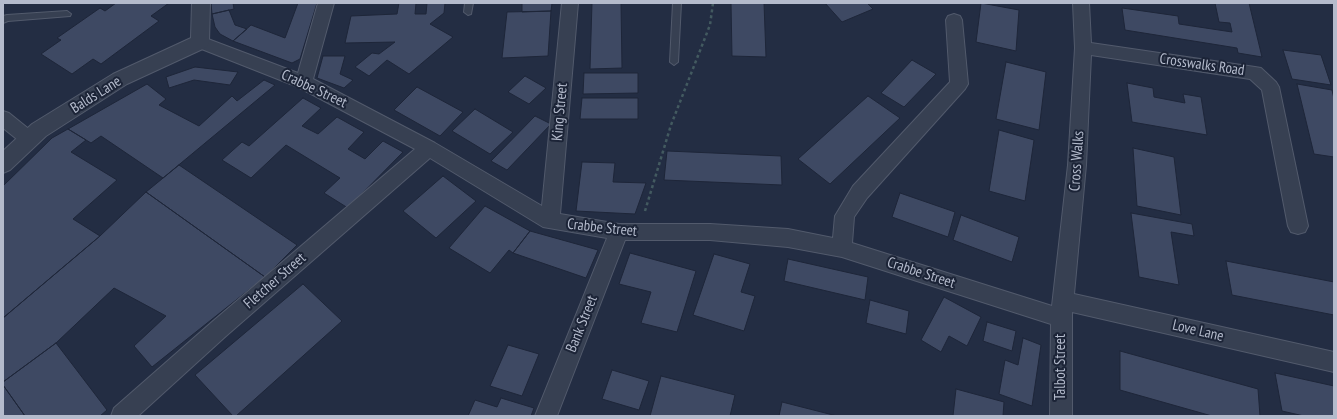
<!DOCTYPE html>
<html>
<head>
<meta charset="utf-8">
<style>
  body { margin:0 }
  #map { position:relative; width:1337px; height:419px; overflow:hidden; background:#232d43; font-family:"PT Sans Narrow",sans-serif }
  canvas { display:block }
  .frame { position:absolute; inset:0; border:4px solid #b4bbcc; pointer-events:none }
</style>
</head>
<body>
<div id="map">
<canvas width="1337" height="419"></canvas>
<div class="frame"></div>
</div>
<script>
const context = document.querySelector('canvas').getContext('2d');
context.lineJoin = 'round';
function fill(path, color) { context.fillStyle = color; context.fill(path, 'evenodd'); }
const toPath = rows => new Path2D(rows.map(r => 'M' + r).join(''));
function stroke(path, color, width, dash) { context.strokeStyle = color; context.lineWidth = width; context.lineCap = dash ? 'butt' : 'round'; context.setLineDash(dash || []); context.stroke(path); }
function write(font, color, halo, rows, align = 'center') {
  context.font = font + ' "PT Sans Narrow",sans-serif'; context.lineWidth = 4; context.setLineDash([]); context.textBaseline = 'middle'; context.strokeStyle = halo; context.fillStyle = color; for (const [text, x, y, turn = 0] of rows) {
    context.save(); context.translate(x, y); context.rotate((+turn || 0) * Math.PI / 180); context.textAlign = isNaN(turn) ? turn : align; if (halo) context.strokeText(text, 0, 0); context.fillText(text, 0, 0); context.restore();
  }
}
const building = toPath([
  [116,3,169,3,151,16,159,21,101,64,93,59,72,74,41,54,61,40,57,38,100,8,105,11,116,3],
  [211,3,233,3,234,9,212,14,211,3],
  [298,3,317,3,300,59,292,63,233,41,251,25,285,38,298,3],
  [399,3,416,3,415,14,426,14,427,3,445,3,444,13,430,24,453,37,409,74,387,60,369,76,355,67,372,53,379,54,395,42,345,43,351,16,397,14,399,3],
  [522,3,552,3,551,11,522,12,522,3],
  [592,3,621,3,622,68,590,69,592,3],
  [731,3,764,3,766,57,732,56,731,3],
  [825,3,867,3,873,9,842,22,825,3],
  [981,3,1019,10,1016,51,976,42,981,3],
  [1215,3,1249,3,1262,57,1238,53,1237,48,1125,30,1122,8,1178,16,1179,24,1232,32,1230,23,1219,22,1215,3],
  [229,10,235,25,247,29,233,41,220,34,215,27,212,14,229,10],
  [551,11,548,56,502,58,507,12,551,11],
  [1283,50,1321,55,1331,85,1292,79,1283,50],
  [323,56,345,56,340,74,353,80,344,88,317,78,323,56],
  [912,60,936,74,904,107,881,93,912,60],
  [1006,62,1046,72,1039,130,996,119,1006,62],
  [195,67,238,72,230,85,194,80,169,88,166,77,195,67],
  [584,73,638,73,638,93,583,94,584,73],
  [525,76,546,88,529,104,508,92,525,76],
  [264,80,275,85,163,178,101,136,91,143,68,129,147,84,166,99,159,105,199,126,232,96,237,101,264,80],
  [1127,83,1153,88,1154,97,1185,103,1183,94,1201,97,1207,135,1132,122,1127,83],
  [1297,84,1332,90,1334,99,1334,157,1314,154,1297,84],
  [417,87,463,112,440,136,394,110,417,87],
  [868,96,900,118,830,184,798,159,868,96],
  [303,98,321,108,302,126,318,134,337,117,364,132,348,149,365,159,383,141,403,152,348,208,324,193,340,178,286,145,251,178,222,160,242,142,249,146,303,98],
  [582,98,638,98,638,119,580,119,582,98],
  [475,109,513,132,490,154,452,131,475,109],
  [535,116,551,124,507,170,491,161,535,116],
  [68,129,86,140,71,152,117,180,73,219,100,236,3,318,3,186,52,138,68,129],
  [999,130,1034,140,1025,201,989,191,999,130],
  [1133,148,1174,157,1181,215,1137,206,1133,148],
  [667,151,781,156,782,185,664,180,667,151],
  [582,162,615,163,613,182,646,183,635,214,576,211,582,162],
  [179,165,297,245,265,277,146,192,179,165],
  [443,176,476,201,436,238,403,211,443,176],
  [146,192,265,277,152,367,134,346,166,316,114,288,56,343,3,382,3,318,100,236,146,192],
  [900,193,955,212,948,237,892,217,900,193],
  [485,206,530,231,513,253,509,250,490,273,449,248,485,206],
  [1131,213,1192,224,1194,236,1171,232,1179,285,1139,277,1131,213],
  [961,215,1019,237,1012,262,953,240,961,215],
  [530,231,598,250,586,278,513,253,530,231],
  [630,253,696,271,677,332,641,323,651,292,619,284,630,253],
  [714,254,750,264,741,292,755,296,744,331,693,315,714,254],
  [788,259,868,277,865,300,784,281,788,259],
  [1226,261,1334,282,1334,315,1232,295,1226,261],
  [303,284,342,321,236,416,233,416,195,375,303,284],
  [944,297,981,317,967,346,949,336,941,352,921,340,944,297],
  [870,300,909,311,906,334,866,323,870,300],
  [987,322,1016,331,1012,351,983,341,987,322],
  [1023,338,1041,345,1032,406,999,394,1005,360,1018,365,1023,338],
  [56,343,107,410,100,416,25,416,3,385,3,382,56,343],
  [508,345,539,354,522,396,490,386,508,345],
  [1120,351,1258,389,1260,416,1212,416,1120,390,1120,351],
  [612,370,649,381,639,410,602,399,612,370],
  [1275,373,1334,386,1334,416,1304,416,1282,411,1275,373],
  [661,376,735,395,730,416,650,416,661,376],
  [3,385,25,416,3,416,3,385],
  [956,389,1004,402,1003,416,953,416,956,389],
  [501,398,534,408,531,416,468,416,475,400,497,407,501,398],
  [782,402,837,416,779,416,782,402]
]);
const path = toPath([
  [645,211,671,125,710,25,713,3]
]);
const service = toPath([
  [465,3,473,3,471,14,468,15,464,12,465,3],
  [673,3,681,3,678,62,674,65,670,62,673,3],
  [67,11,71,14,70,16,8,21,3,23,3,16,7,15,67,11]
]);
const minor = toPath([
  [318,3,334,3,313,79,435,143,542,206,562,3,578,3,560,214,619,224,710,224,788,229,833,238,835,216,853,186,950,82,946,20,948,16,954,14,960,16,962,20,968,84,965,89,867,198,854,217,852,243,1052,306,1068,165,1075,48,1073,3,1089,3,1091,43,1255,67,1261,68,1276,82,1279,87,1308,226,1305,232,1298,234,1291,232,1288,226,1262,90,1250,79,1091,55,1086,165,1074,294,1334,352,1334,372,1072,312,1072,416,1050,416,1051,324,842,257,788,247,710,240,625,240,557,416,535,416,607,238,543,227,430,158,226,336,138,416,111,416,114,408,212,322,415,149,298,87,194,46,192,42,194,38,200,36,298,73,318,3],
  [3,111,9,113,35,134,38,139,35,144,29,146,23,144,3,128,3,111]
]);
const tertiary = toPath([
  [192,3,210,3,209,42,207,47,127,84,46,136,10,170,3,173,3,151,32,124,113,74,191,38,192,3]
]);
const streetNames = [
  ["Crosswalks Road",1202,65,8],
  ["Crabbe Street",314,89,25],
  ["Balds Lane",96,95,-32],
  ["King Street",560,112,-85],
  ["Cross Walks",1077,161,-86],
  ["Crabbe Street",602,228,6],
  ["Crabbe Street",921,273,18],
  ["Fletcher Street",275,281,-41],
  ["Bank Street",582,324,-68],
  ["Love Lane",1198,331,13],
  ["Talbot Street",1061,367,-90]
];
fill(building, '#3e4963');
stroke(building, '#1e2639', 1);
stroke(service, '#525a6c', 2);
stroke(minor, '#525a6c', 2);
stroke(tertiary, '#525a6c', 2);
stroke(path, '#435a60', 2.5, [3, 3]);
fill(service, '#374052');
fill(minor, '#374052');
fill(tertiary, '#374052');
write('15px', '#b4bbcc', '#1c2437', streetNames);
</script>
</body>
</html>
